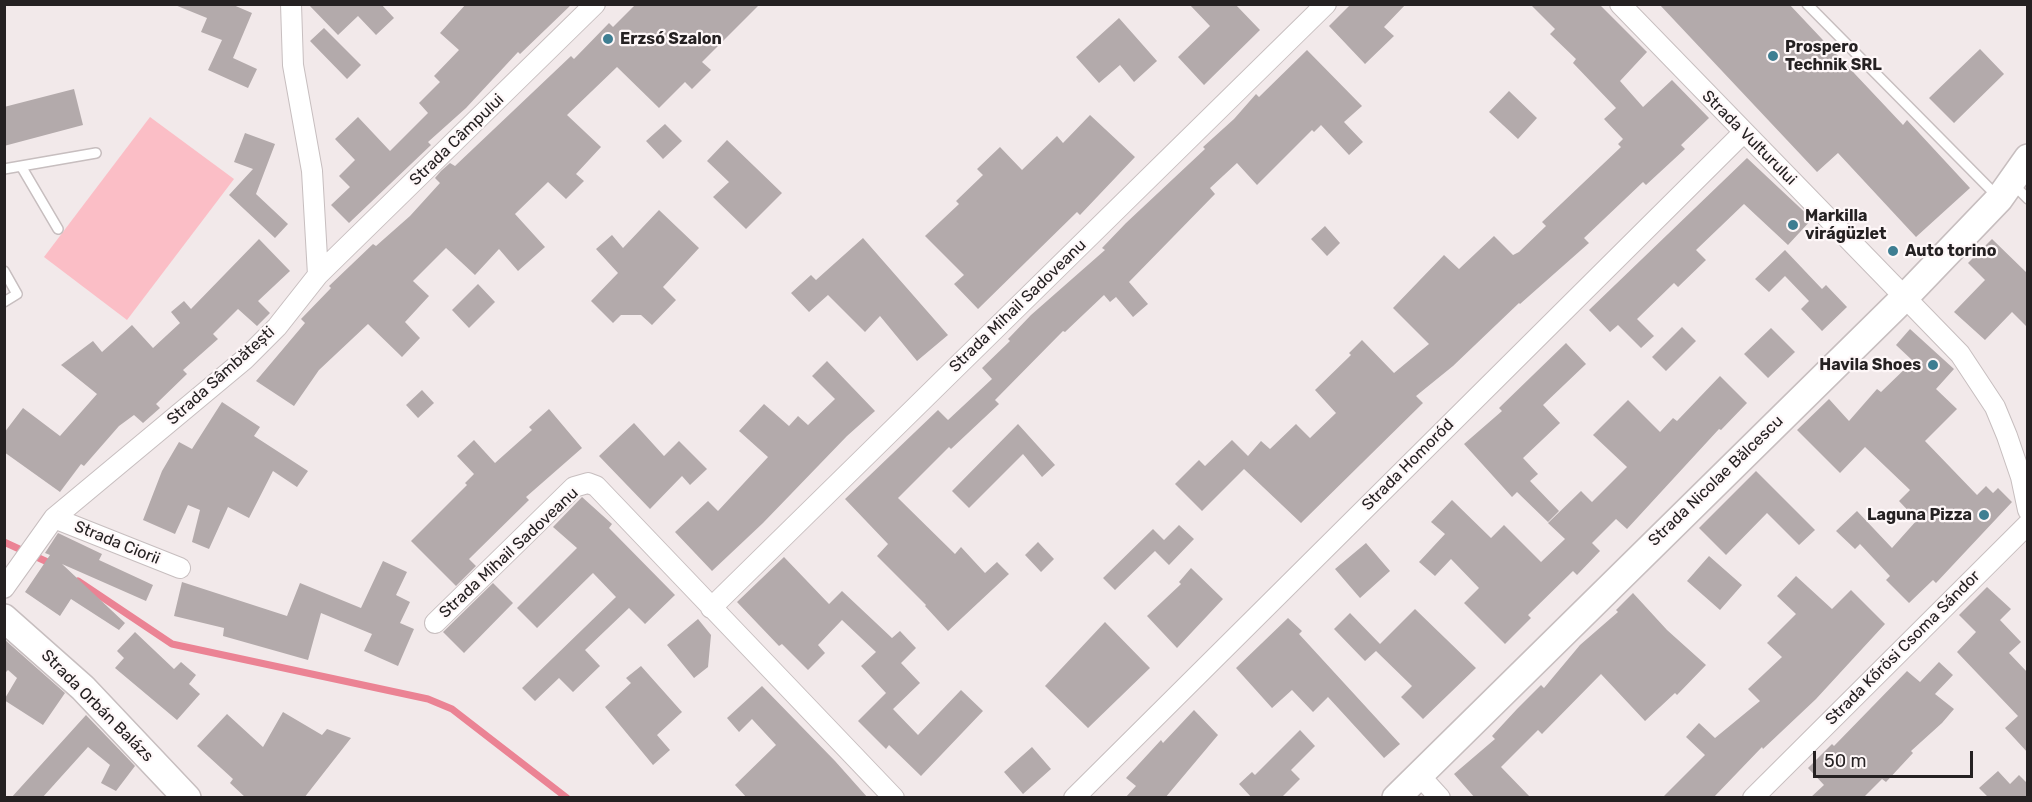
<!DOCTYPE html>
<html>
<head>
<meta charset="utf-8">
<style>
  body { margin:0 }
  #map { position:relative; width:2032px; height:802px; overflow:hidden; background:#f2e9ea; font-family:Rubik,sans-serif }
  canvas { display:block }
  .frame { position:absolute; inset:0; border:6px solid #252122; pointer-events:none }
  .scale { position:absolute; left:1813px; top:751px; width:160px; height:27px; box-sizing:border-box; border:3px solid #252122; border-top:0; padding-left:8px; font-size:18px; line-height:21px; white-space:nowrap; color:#252122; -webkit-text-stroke:4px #fef7f8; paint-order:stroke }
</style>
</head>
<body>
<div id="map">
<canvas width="2032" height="802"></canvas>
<div class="frame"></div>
<div class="scale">50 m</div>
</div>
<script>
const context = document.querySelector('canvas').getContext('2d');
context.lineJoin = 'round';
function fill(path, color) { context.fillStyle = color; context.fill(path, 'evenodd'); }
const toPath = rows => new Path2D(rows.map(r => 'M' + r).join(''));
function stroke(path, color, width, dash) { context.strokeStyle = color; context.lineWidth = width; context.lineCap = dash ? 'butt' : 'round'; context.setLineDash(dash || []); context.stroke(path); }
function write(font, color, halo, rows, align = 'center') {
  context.font = font + ' Rubik,sans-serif'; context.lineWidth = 4.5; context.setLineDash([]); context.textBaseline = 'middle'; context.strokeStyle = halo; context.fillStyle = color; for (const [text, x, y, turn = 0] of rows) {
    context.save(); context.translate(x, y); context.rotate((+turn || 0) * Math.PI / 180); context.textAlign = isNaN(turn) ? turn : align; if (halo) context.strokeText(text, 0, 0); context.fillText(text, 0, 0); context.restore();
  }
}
const green = toPath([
  [150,117,234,179,127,320,44,257]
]);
const stream = toPath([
  [4,542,54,565],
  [78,581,172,644,428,699,452,709,567,798]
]);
const building = toPath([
  [231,4,252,13,233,58,257,69,248,88,208,70,222,40,201,32,207,18,175,5],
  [308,4,381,4,394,18,376,35,358,16,338,35],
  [466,4,572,4,520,54,518,52,466,108,428,142,431,145,349,223,331,205,350,187,339,176,355,160,335,139,358,117,390,151,428,113,419,103,440,82,434,76,459,50,440,33],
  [636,4,760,4,702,62,711,70,692,89,685,82,659,108,617,67,567,115,601,147,576,174,584,181,566,199,548,182,515,214,545,247,518,271,499,249,475,275,446,248,413,281,429,296,405,322,420,338,402,357,368,324,319,370,294,406,256,381,305,323,301,319,331,288,329,286,373,244,376,246,410,216,440,183,435,178,441,171,450,163,455,166,571,56,574,59,609,23,613,27],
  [1189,4,1235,4,1260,30,1204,85,1178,57,1210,26],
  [1351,4,1406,4,1384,27,1394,36,1365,64,1329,26],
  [1530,4,1599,4,1647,52,1620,81,1643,107,1672,80,1709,118,1681,145,1685,149,1646,185,1643,182,1584,238,1589,243,1520,304,1519,303,1453,366,1416,396,1423,403,1301,523,1244,469,1202,511,1175,484,1199,460,1205,466,1232,440,1248,456,1261,441,1270,449,1296,424,1310,438,1336,413,1315,390,1351,355,1349,353,1362,340,1394,373,1429,344,1393,308,1444,255,1459,269,1494,236,1513,255,1519,252,1546,226,1542,222,1621,147,1618,144,1623,139,1604,119,1616,108,1573,63,1576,59,1550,34,1555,29],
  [1659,4,1789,4,1903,125,1907,120,1970,188,1916,237,1838,153,1817,172],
  [1119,18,1157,61,1134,82,1120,65,1099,83,1076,57],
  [324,28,361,65,347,79,310,41],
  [1980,49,2004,74,1954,123,1929,98],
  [1307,50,1362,106,1344,122,1363,142,1349,155,1321,125,1314,132,1312,130,1257,185,1237,163,1210,188,1215,194,1129,282,1148,304,1133,317,1116,297,1110,302,1104,295,1065,332,1063,331,995,400,999,404,951,449,949,447,898,498,955,554,961,547,985,573,997,562,1009,574,948,631,925,606,926,605,877,556,888,544,845,499,938,410,948,420,992,379,982,368,1010,341,1008,339,1031,315,1105,250,1102,248,1126,223,1205,149,1203,147,1234,119,1256,94,1259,97],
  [74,89,83,125,4,146,4,107],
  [1509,91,1537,118,1518,139,1489,112],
  [1090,115,1135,157,1080,215,1077,212,978,309,954,284,964,275,925,236,959,204,956,201,983,175,977,169,1000,147,1022,170,1057,136,1063,143],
  [665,124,682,141,663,159,646,141],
  [245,133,275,144,256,194,288,224,275,238,229,195,253,169,234,162],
  [727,140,782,193,746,229,713,197,729,182,707,161],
  [1747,158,1812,219,1788,245,1744,204,1696,250,1706,260,1678,287,1674,283,1637,319,1654,336,1641,348,1618,325,1610,332,1589,310],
  [659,210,699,248,663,287,676,300,652,325,641,315,621,315,613,323,591,301,618,273,596,249,612,235,623,248],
  [1325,226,1340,243,1327,256,1311,239],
  [863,238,948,335,917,361,880,316,865,332,828,295,809,312,791,293,811,275,816,280],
  [259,239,290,271,258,301,270,313,257,326,238,309,213,334,218,339,183,370,187,374,156,404,160,408,143,423,134,415,119,426,84,466,81,464,60,492,4,452,4,433,23,408,60,436,97,394,61,365,93,341,102,352,132,325,153,348,180,323,171,312,184,301,191,309],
  [1992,239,2028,274,2028,328,2012,312,1985,340,1954,312,1985,280,1968,263],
  [1785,250,1822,289,1826,285,1847,307,1822,331,1801,309,1809,301,1785,276,1769,292,1755,279],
  [478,284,495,302,469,328,452,310],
  [1682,327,1696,341,1666,371,1652,357],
  [1771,328,1795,352,1768,378,1744,354],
  [1910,329,1954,369,1936,389,1957,409,1925,441,1977,495,1986,486,1993,493,1998,488,2012,502,1936,583,1933,580,1909,603,1886,580,1890,576,1860,544,1855,549,1836,531,1857,511,1892,548,1917,520,1899,501,1910,490,1865,447,1840,473,1797,430,1829,399,1849,421,1877,389,1881,392,1913,361,1896,345],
  [1566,343,1586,364,1543,405,1560,423,1523,458,1538,474,1530,481,1559,511,1548,522,1517,492,1512,497,1464,444,1502,411,1499,408],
  [827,361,875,411,847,436,763,523,712,571,675,532,708,501,718,511,768,457,739,431,764,404,789,426,798,416,808,425,835,399,812,376],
  [1720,376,1747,403,1721,430,1719,429,1627,529,1616,519,1592,543,1600,551,1577,575,1573,571,1528,615,1531,618,1505,644,1464,603,1479,588,1451,559,1435,576,1419,562,1445,534,1431,522,1452,500,1491,538,1504,525,1541,562,1565,539,1548,523,1581,491,1592,502,1627,467,1593,435,1628,400,1660,432,1673,418,1677,421],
  [422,390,434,403,418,418,406,405],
  [222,402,260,427,254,436,308,471,297,487,273,471,249,518,228,507,209,549,192,542,200,510,188,505,175,534,143,520,162,471,179,442,192,449],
  [549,409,582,448,526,497,529,500,469,559,476,566,456,586,411,541,467,485,465,483,474,474,457,456,474,440,495,463,532,430,529,427],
  [634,423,664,456,679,441,707,469,690,485,682,476,650,509,599,456],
  [1018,424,1055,465,1042,477,1023,454,969,508,952,491],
  [1756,471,1815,530,1799,545,1767,513,1726,555,1699,528],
  [582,497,612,524,609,528,675,595,645,624,629,608,585,650,600,666,573,692,559,678,535,701,522,688,616,597,593,573,537,628,517,608,577,548,553,527],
  [1179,525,1194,539,1169,565,1155,551,1115,590,1103,578,1153,529,1164,540],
  [58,533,102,554,99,560,153,585,146,601,62,564,125,623,119,630,71,599,60,616,25,592,50,555,45,553],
  [1038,542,1054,559,1041,572,1025,555],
  [1366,543,1390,571,1360,598,1335,569],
  [1709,556,1742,585,1720,610,1687,581],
  [784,557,829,604,842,591,892,638,900,631,916,648,901,663,920,683,893,709,918,735,961,690,983,711,921,776,889,745,886,749,858,721,886,693,861,666,876,652,842,620,818,645,825,653,808,670,782,644,779,646,737,602],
  [383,561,407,572,396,595,410,602,400,623,414,629,398,666,364,651,372,634,321,613,308,660,223,636,224,628,174,616,182,582,287,616,300,583,361,608],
  [1191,568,1223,599,1177,648,1147,616,1181,584,1179,582],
  [1796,576,1832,609,1851,590,1885,624,1816,699,1763,749,1762,747,1713,798,1662,798,1705,755,1686,737,1699,723,1715,738,1760,701,1748,689,1782,657,1767,643,1796,614,1777,596],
  [493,583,513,603,464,653,443,632],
  [1987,587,2011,609,2000,620,2021,642,2009,653,2028,673,2028,753,2005,728,2018,716,1957,652,1976,632,1959,615],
  [1633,593,1667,630,1706,665,1677,695,1675,693,1645,721,1601,674,1542,734,1538,730,1501,767,1531,798,1475,798,1454,774,1495,739,1492,736,1517,709,1541,685,1544,688,1580,645,1618,612,1616,610],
  [1415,609,1476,668,1423,719,1401,697,1412,686,1376,651,1365,661,1334,629,1350,613,1380,644],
  [1288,618,1302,631,1299,634,1400,744,1384,758,1328,697,1313,712,1292,690,1272,708,1236,668],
  [698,619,711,635,708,667,694,678,667,645],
  [1105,622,1150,668,1088,728,1045,686],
  [135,632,174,669,181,662,196,675,189,684,200,694,177,720,115,668,124,658,117,651],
  [4,639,65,693,43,725,4,700,17,678,8,670,4,674],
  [1939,662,1953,675,1935,694,1954,709,1942,723,1911,751,1913,753,1886,782,1882,779,1863,798,1810,798,1824,785,1808,768,1832,744,1834,746,1907,671,1920,682],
  [641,666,682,712,657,735,670,750,653,765,605,707,631,683,626,678],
  [762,686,835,761,868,798,747,798,735,785,776,745,752,719,739,732,727,718],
  [1194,710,1218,735,1165,798,1125,798,1136,786,1126,778,1161,740,1163,743],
  [283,712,322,735,327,729,351,738,304,798,246,798,230,783,233,779,197,746,227,714,263,747],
  [86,715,135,766,116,791,101,783,110,765,88,747,42,798,11,798],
  [1300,730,1315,746,1291,770,1300,779,1281,798,1252,798,1239,784,1252,772,1255,775],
  [1032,747,1051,769,1023,794,1004,772],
  [1998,771,2010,784,2019,775,2028,784,2028,798,1989,798,1979,788]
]);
const lane = toPath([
  [1807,4,1998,197],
  [21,166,58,229],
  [4,169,96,153],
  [2013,184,2028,199],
  [4,271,17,294,4,302]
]);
const street = toPath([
  [291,4,293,65,312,171,318,275],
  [1620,4,1960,354,1995,407,2007,436,2021,477,2028,510],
  [54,518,180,568],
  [4,588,54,518,245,359,277,327,318,275,595,4],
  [711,608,1326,4],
  [435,623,574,487,588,483,596,486,894,798],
  [1419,775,1440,798],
  [1074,798,1743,133],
  [1753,798,2028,524]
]);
const secondary = toPath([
  [4,618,83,688,187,798],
  [1396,798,1906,296,1999,199,2028,158]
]);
const markers = [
  [608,39,6,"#3e7e92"],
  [1773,56,6,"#3e7e92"],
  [1793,225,6,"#3e7e92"],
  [1893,251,6,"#3e7e92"],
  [1933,365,6,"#3e7e92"],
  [1984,515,6,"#3e7e92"]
];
const poiNames = [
  ["Erzsó Szalon",620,39],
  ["Prospero",1785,47],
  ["Technik SRL",1785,65],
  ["Markilla",1805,216],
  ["virágüzlet",1805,234],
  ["Auto torino",1905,251],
  ["Havila Shoes",1921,365,"right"],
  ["Laguna Pizza",1972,515,"right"]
];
const streetNames = [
  ["Strada Vulturului",1749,138,45],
  ["Strada Câmpului",457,140,-44],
  ["Strada Mihail Sadoveanu",1018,306,-44],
  ["Strada Sâmbătești",221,376,-42],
  ["Strada Homoród",1408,465,-45],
  ["Strada Nicolae Bălcescu",1716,481,-44],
  ["Strada Ciorii",117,543,22],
  ["Strada Mihail Sadoveanu",509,553,-43],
  ["Strada Kőrösi Csoma Sándor",1903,648,-45],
  ["Strada Orbán Balázs",97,706,45]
];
fill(green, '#fbbec6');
stroke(stream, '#eb8394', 7);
fill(building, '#b3aaab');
stroke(lane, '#c7bebf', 12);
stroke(street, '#c7bebf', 22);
stroke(secondary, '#c7bebf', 30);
stroke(lane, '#fff', 9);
stroke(street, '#fff', 20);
stroke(secondary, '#fff', 27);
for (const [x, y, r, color] of markers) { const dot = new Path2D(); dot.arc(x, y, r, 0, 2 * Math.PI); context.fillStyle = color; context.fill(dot); stroke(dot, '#fef7f8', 2); }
write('bold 16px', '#252122', '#fef7f8', poiNames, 'left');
write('16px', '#252122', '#fef7f8', streetNames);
</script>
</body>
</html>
